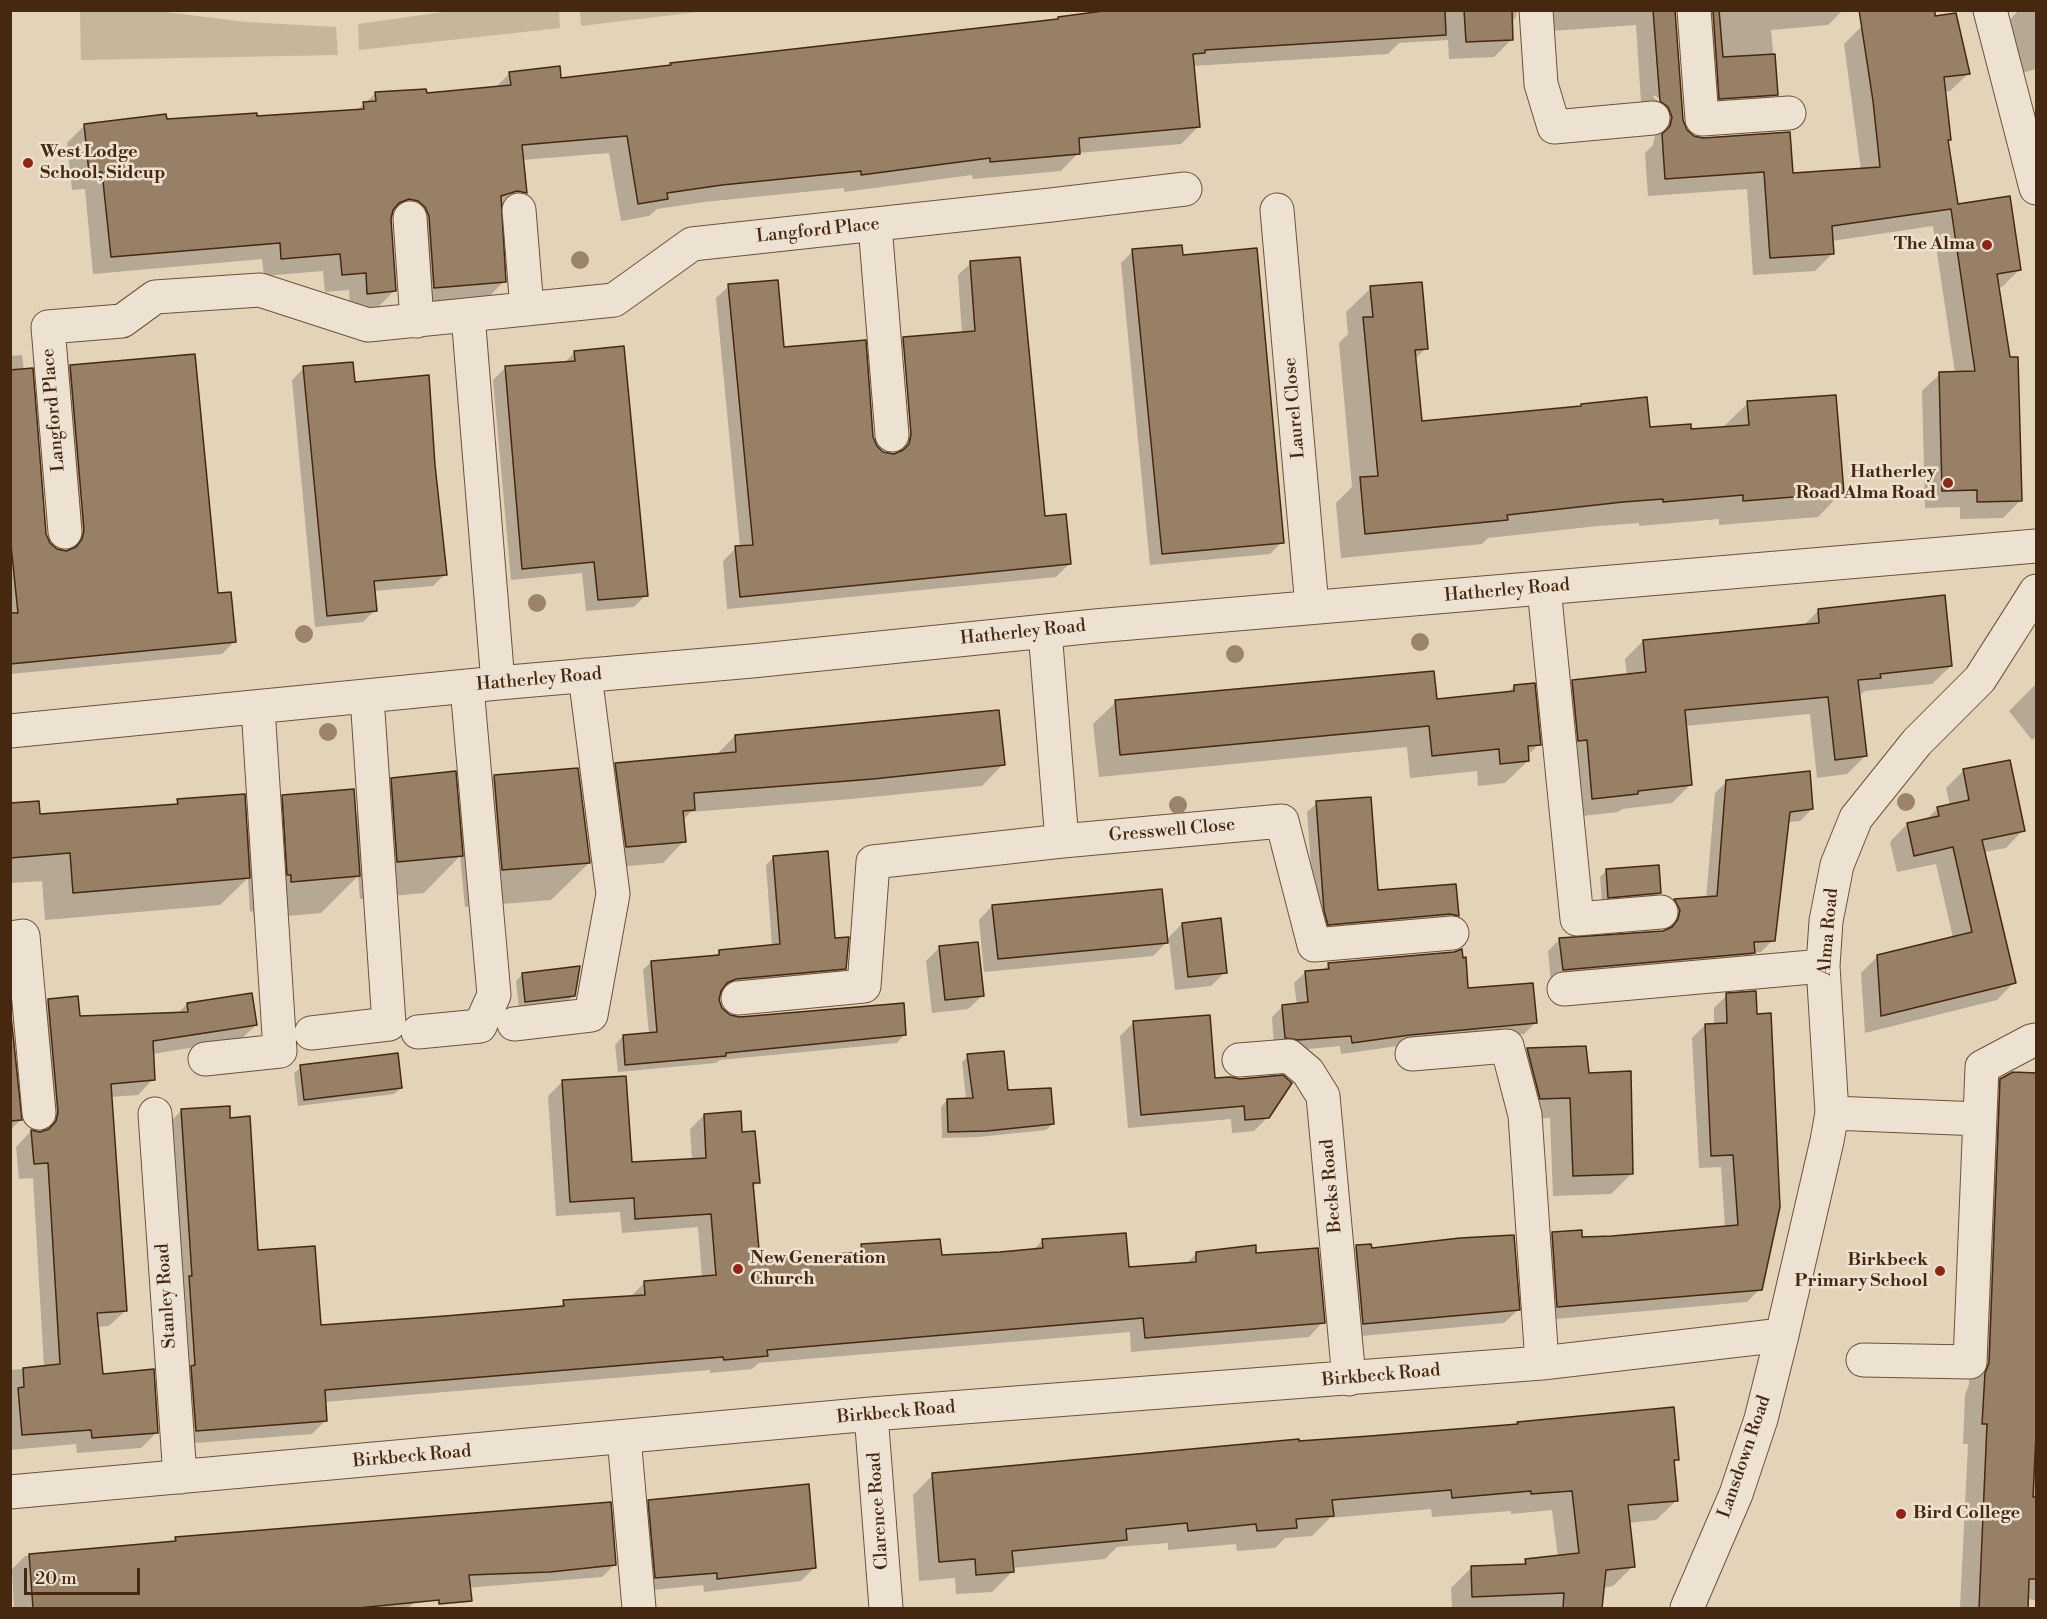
<!DOCTYPE html>
<html>
<head>
<meta charset="utf-8">
<style>
  body { margin:0 }
  #map { position:relative; width:2047px; height:1619px; overflow:hidden; background:#e3d3b9; font-family:"Libre Bodoni",serif }
  canvas { display:block }
  .frame { position:absolute; inset:0; border:12px solid #46270f; pointer-events:none }
  .scale { position:absolute; left:24px; top:1568px; width:116px; height:27px; box-sizing:border-box; border:3px solid #46270f; border-top:0; padding-left:8px; font-size:18px; line-height:21px; white-space:nowrap; color:#46270f; -webkit-text-stroke:4px #ede2d2; paint-order:stroke }
</style>
</head>
<body>
<div id="map">
<canvas width="2047" height="1619"></canvas>
<div class="frame"></div>
<div class="scale">20 m</div>
</div>
<script>
const context = document.querySelector('canvas').getContext('2d');
context.lineJoin = 'round';
function fill(path, color) { context.fillStyle = color; context.fill(path, 'evenodd'); }
const toPath = rows => new Path2D(rows.map(r => 'M' + r).join(''));
function stroke(path, color, width, dash) { context.strokeStyle = color; context.lineWidth = width; context.lineCap = dash ? 'butt' : 'round'; context.setLineDash(dash || []); context.stroke(path); }
function write(font, color, halo, rows, align = 'center') {
  context.font = font + ' "Libre Bodoni",serif'; context.lineWidth = 5; context.setLineDash([]); context.textBaseline = 'middle'; context.strokeStyle = halo; context.fillStyle = color; for (const [text, x, y, turn = 0] of rows) {
    context.save(); context.translate(x, y); context.rotate((+turn || 0) * Math.PI / 180); context.textAlign = isNaN(turn) ? turn : align; if (halo) context.strokeText(text, 0, 0); context.fillText(text, 0, 0); context.restore();
  }
}
const green = toPath([
  [559,10,560,28,359,50,358,24,450,11],
  [80,11,158,11,246,22,336,27,338,55,81,60],
  [580,11,580,10,706,11,581,26]
]);
const shadow = toPath([
  [1122,10,1517,10,1516,17,1511,23,1512,39,1494,57,1449,59,1448,40,1399,43,1388,54,1192,66,1198,127,1181,144,1078,153,1061,171,973,179,972,175,844,192,844,188,704,202,657,209,649,216,621,221,609,153,522,160,525,192,508,210,500,209,504,281,487,299,416,305,400,218,390,216,395,290,377,308,350,310,349,290,325,292,323,271,264,276,262,259,93,274,85,189,72,190,67,143,85,125,256,118,356,111,375,94,425,95,495,88,510,73,559,79,668,67,671,64,1056,21,1058,19],
  [1526,10,1674,10,1682,121,1686,131,1693,137,1792,175,1861,170,1844,44,1862,26,1968,74,1950,91,1944,92,1950,139,1947,142,1957,206,2020,269,2002,287,1998,288,2021,500,2003,518,1960,519,1960,507,1925,508,1922,391,1940,374,1955,373,1933,226,1832,241,1833,253,1815,271,1753,275,1747,189,1648,196,1645,153,1653,145,1655,135,1651,124,1642,118,1636,25,1538,32],
  [1654,95,1664,102,1664,105,1653,97],
  [1684,10,1843,10,1828,25,1771,30,1777,94,1759,112,1702,116],
  [2019,10,2036,10,2036,69,2016,75,2003,27],
  [1133,251,1182,257,1282,542,1270,554,1150,565,1121,263],
  [971,263,1043,518,1069,564,1056,577,727,609,723,561,736,548,740,547,716,298,729,286,783,349,872,437,876,447,883,453,894,455,897,454,899,448,891,351,904,339,962,334,958,275],
  [902,348,905,348,913,441,910,442],
  [1371,288,1426,348,1414,360,1420,423,1690,431,1723,427,1748,403,1842,492,1818,517,1719,525,1719,519,1639,526,1639,523,1598,526,1488,538,1482,544,1341,558,1336,503,1352,487,1339,343,1348,334,1346,312],
  [575,352,646,595,634,607,586,611,582,573,511,580,493,380,505,368,564,363],
  [22,355,45,534,49,544,56,550,66,552,71,551,72,544,58,379,71,366,217,595,235,641,222,654,10,674,10,356],
  [304,368,354,384,433,465,445,574,433,586,373,591,375,610,363,622,315,627,292,380],
  [1819,610,1951,666,1932,684,1865,691,1858,696,1865,756,1847,774,1817,778,1810,714,1685,726,1690,785,1672,803,1622,809,1618,812,1574,817,1554,699,1573,681,1627,676,1625,659,1643,641,1803,626],
  [2036,684,2036,737,2032,740,2009,711],
  [1514,686,1539,744,1527,756,1528,761,1505,783,1478,786,1477,771,1410,778,1407,747,1099,777,1093,724,1116,702,1435,701,1508,693],
  [735,736,1003,764,982,786,851,799,691,812,682,821,684,841,663,863,605,868,595,786,616,764,716,755],
  [2009,761,2023,830,2006,848,1984,852,2014,982,1997,1000,1865,1033,1861,973,1878,956,1953,938,1936,864,1897,872,1890,842,1907,824,1926,820,1938,808,1950,806,1946,788,1963,771],
  [494,776,589,863,551,900,465,907,460,856,424,893,360,899,358,876,321,913,254,919,253,911,250,912,248,878,220,905,45,920,42,881,10,883,10,805,39,815,173,806,178,801,246,834,283,797,355,816,392,779,458,813],
  [1727,781,1812,809,1800,821,1788,822,1773,940,1761,952,1753,953,1741,965,1551,981,1548,951,1560,939,1667,931,1669,924,1663,912,1674,900,1706,899,1715,793],
  [1317,803,1377,892,1457,915,1448,925,1319,934,1315,921,1307,812],
  [774,857,833,940,845,968,837,976,726,987,719,990,718,1001,721,1009,729,1016,905,1034,897,1043,720,1060,716,1063,618,1072,615,1045,623,1036,649,1034,643,970,651,962,714,957,720,952,772,946,766,865],
  [1607,870,1659,893,1653,899,1602,903,1600,877],
  [992,906,1166,940,1182,924,1225,972,1211,986,1175,990,1169,940,1153,956,984,972,979,920],
  [940,947,982,996,968,1009,932,1013,926,961],
  [1329,964,1467,990,1535,1023,1524,1034,1398,1046,1341,1054,1340,1046,1286,1051,1274,1048,1272,1017,1283,1006,1297,1005,1294,983,1306,972,1322,971],
  [522,975,574,995,567,1002,519,1008,516,981],
  [1727,995,1760,1289,1747,1302,1544,1320,1539,1247,1552,1234,1581,1238,1725,1227,1721,1167,1699,1168,1692,1038,1705,1025,1714,1025,1714,1008],
  [48,1000,78,1018,177,1014,187,1004,256,1025,240,1040,152,1054,153,1079,138,1095,111,1097,125,1311,109,1326,97,1327,101,1375,157,1432,141,1448,77,1453,76,1444,10,1450,10,1370,44,1367,33,1178,19,1179,16,1147,31,1131,42,1133,33,1016],
  [10,1020,21,1120,10,1130],
  [1133,1023,1214,1080,1268,1117,1254,1131,1232,1133,1231,1119,1128,1128,1120,1036],
  [1528,1050,1588,1074,1632,1173,1611,1194,1553,1196,1550,1118,1520,1119,1507,1070],
  [968,1056,1006,1092,1053,1124,1046,1130,979,1137,942,1138,941,1107,947,1100,966,1099,962,1062],
  [301,1067,401,1088,394,1094,298,1106,294,1073],
  [2036,1075,2036,1600,2026,1599,2026,1608,1960,1608,1968,1444,1963,1444,1965,1395,1969,1384,1980,1101,2001,1080],
  [562,1082,631,1164,692,1160,690,1129,704,1115,741,1134,758,1182,752,1188,758,1261,854,1254,862,1246,940,1257,1033,1250,1043,1240,1128,1269,1186,1264,1196,1254,1255,1254,1323,1322,1309,1337,1131,1352,1130,1332,759,1363,752,1369,710,1373,710,1370,324,1402,326,1420,312,1434,182,1444,167,1125,181,1111,229,1119,257,1252,320,1326,558,1308,564,1302,630,1297,645,1282,702,1278,698,1227,622,1233,620,1212,556,1216,548,1096],
  [1356,1246,1370,1249,1518,1310,1504,1323,1350,1337,1343,1260],
  [1518,1423,1678,1459,1673,1464,1677,1500,1656,1520,1628,1523,1633,1566,1613,1586,1603,1588,1600,1608,1452,1608,1451,1588,1471,1568,1521,1565,1526,1560,1558,1557,1552,1510,1511,1514,1511,1511,1432,1517,1431,1509,1330,1518,1312,1536,1285,1538,1275,1548,1237,1551,1236,1544,1168,1550,1168,1543,1117,1547,1105,1559,1012,1568,1012,1572,992,1592,956,1594,955,1578,919,1581,913,1495,933,1475,1516,1425],
  [649,1501,814,1568,801,1581,704,1592,703,1585,642,1591,635,1515],
  [176,1538,615,1564,602,1577,415,1592,415,1602,408,1608,14,1608,12,1569,25,1556,171,1543]
]);
const building = toPath([
  [1110,10,1445,10,1446,35,1205,50,1205,53,1193,54,1200,127,1079,138,1080,154,990,162,990,158,861,175,861,171,722,185,667,193,668,199,638,204,627,136,522,145,527,193,517,191,501,196,506,282,434,288,429,216,425,207,418,201,409,199,399,203,393,210,391,219,396,291,367,294,366,273,342,275,340,254,281,259,280,243,111,257,102,172,89,173,84,124,166,114,167,119,257,113,257,116,364,109,363,102,376,101,375,92,426,89,427,93,511,85,509,72,560,66,561,78,671,65,670,63,1058,19,1058,17,1110,10],
  [1464,10,1512,10,1513,40,1466,42,1464,10],
  [1653,10,1675,10,1683,120,1687,130,1694,136,1703,138,1790,132,1793,173,1880,167,1873,101,1859,10,1935,10,1935,16,1956,13,1970,74,1944,77,1951,140,1948,140,1958,204,2010,196,2021,270,1997,274,2010,357,2018,357,2022,501,1977,502,1977,490,1942,491,1939,372,1975,371,1951,209,1832,226,1834,254,1770,258,1764,172,1665,179,1662,134,1670,126,1672,117,1668,107,1660,101,1653,10],
  [1713,10,1719,10,1723,57,1775,54,1778,95,1719,99,1713,10],
  [1182,245,1183,255,1257,248,1284,543,1162,554,1132,249,1182,245],
  [1020,257,1045,516,1066,514,1071,564,740,597,735,546,753,545,728,284,778,280,784,347,866,340,873,437,877,446,883,452,894,454,903,450,909,444,911,434,903,337,975,331,970,261,1020,257],
  [1422,282,1428,349,1415,350,1422,421,1581,406,1581,404,1647,397,1650,427,1691,424,1691,429,1749,425,1747,401,1836,395,1844,493,1743,501,1743,495,1663,502,1663,499,1623,502,1507,515,1508,520,1365,534,1360,477,1378,476,1363,317,1373,317,1370,286,1422,282],
  [624,346,648,596,598,600,594,562,522,569,505,366,575,361,574,351,624,346],
  [195,354,218,593,231,592,236,642,10,664,10,613,18,613,10,535,10,370,33,368,46,534,50,543,57,549,66,551,76,547,82,539,84,530,70,365,195,354],
  [353,362,355,382,429,375,435,465,447,575,374,581,377,611,327,616,303,366,353,362],
  [1945,595,1952,666,1880,674,1881,678,1858,680,1867,756,1835,760,1828,697,1685,710,1692,785,1638,791,1638,794,1592,799,1587,740,1578,741,1572,680,1646,672,1643,640,1819,623,1818,609,1945,595],
  [1434,671,1437,699,1514,691,1514,685,1535,683,1541,745,1528,746,1529,761,1500,764,1499,749,1432,756,1429,726,1120,755,1115,700,1434,671],
  [999,710,1005,765,873,779,694,793,695,810,683,811,686,842,626,847,615,763,736,752,735,735,999,710],
  [2010,760,2025,831,1982,840,2016,983,1881,1016,1877,955,1972,932,1953,847,1914,856,1907,823,1939,816,1937,807,1969,800,1963,769,2010,760],
  [578,768,590,863,502,870,494,775,578,768],
  [456,771,463,856,397,862,391,778,456,771],
  [1810,771,1813,809,1790,812,1775,941,1754,942,1755,953,1563,970,1559,938,1663,931,1672,927,1678,919,1680,910,1674,899,1717,896,1726,780,1810,771],
  [354,789,360,876,291,882,291,875,287,875,282,795,354,789],
  [245,794,250,878,73,893,70,853,10,858,10,803,39,801,40,814,178,804,177,799,245,794],
  [1371,797,1378,890,1456,884,1459,916,1450,914,1328,925,1324,911,1316,801,1371,797],
  [828,851,835,938,849,937,846,969,736,979,727,983,721,991,719,1000,722,1008,730,1015,740,1017,904,1003,906,1035,726,1053,726,1056,625,1065,623,1035,657,1032,651,961,719,955,719,950,780,944,773,856,828,851],
  [1659,865,1661,893,1608,898,1606,869,1659,865],
  [1162,889,1168,943,998,959,992,905,1162,889],
  [1221,918,1227,973,1188,977,1182,923,1221,918],
  [978,942,984,996,945,1000,939,946,978,942],
  [1462,949,1463,958,1466,957,1468,988,1533,983,1537,1023,1410,1035,1352,1043,1351,1036,1298,1040,1285,1038,1282,1005,1308,1002,1305,971,1329,969,1328,963,1454,952,1462,949],
  [580,966,575,996,525,1002,522,973,580,966],
  [1756,991,1757,1014,1771,1013,1780,1207,1762,1290,1557,1307,1552,1232,1582,1230,1582,1237,1612,1236,1738,1225,1733,1155,1711,1156,1705,1024,1727,1023,1726,993,1756,991],
  [252,993,257,1025,153,1041,155,1080,111,1084,127,1311,97,1313,103,1374,154,1369,158,1433,92,1438,91,1430,22,1435,18,1388,24,1387,23,1368,60,1364,48,1163,34,1164,31,1130,40,1132,49,1129,56,1121,58,1112,48,999,78,996,80,1016,188,1012,187,1003,252,993],
  [10,1006,22,1120,10,1121,10,1006],
  [1210,1015,1215,1078,1230,1077,1240,1079,1283,1075,1292,1083,1269,1118,1245,1120,1244,1106,1141,1115,1133,1021,1210,1015],
  [1586,1046,1589,1073,1631,1071,1633,1174,1573,1176,1570,1098,1540,1099,1527,1048,1586,1046],
  [1004,1051,1008,1090,1051,1088,1054,1124,987,1131,948,1132,947,1099,973,1098,967,1054,1004,1051],
  [398,1053,402,1088,304,1100,300,1065,398,1053],
  [2013,1072,2037,1073,2037,1414,2033,1497,2037,1497,2037,1579,2029,1579,2028,1608,1979,1608,1987,1424,1982,1424,1985,1373,1989,1363,2000,1079,2013,1072],
  [626,1076,632,1162,706,1158,704,1114,741,1111,742,1132,755,1131,760,1183,753,1183,760,1260,862,1252,861,1244,940,1239,942,1255,1000,1252,1043,1248,1042,1239,1126,1233,1129,1267,1196,1262,1196,1252,1256,1245,1256,1253,1318,1248,1325,1323,1145,1338,1143,1318,767,1350,768,1356,724,1360,723,1357,325,1390,327,1421,196,1431,191,1366,195,1365,189,1276,192,1276,181,1109,230,1106,230,1118,250,1116,258,1250,315,1246,321,1325,445,1316,564,1306,563,1300,645,1295,644,1281,716,1275,711,1214,635,1219,634,1198,570,1202,562,1080,626,1076],
  [1514,1235,1520,1310,1363,1324,1356,1245,1371,1244,1372,1248,1460,1238,1514,1235],
  [1674,1407,1679,1460,1674,1460,1678,1501,1628,1505,1635,1567,1606,1570,1602,1608,1563,1608,1564,1593,1472,1597,1471,1566,1526,1564,1525,1559,1579,1553,1572,1491,1531,1494,1531,1491,1452,1498,1451,1490,1332,1500,1334,1516,1296,1519,1297,1528,1257,1531,1256,1524,1188,1531,1187,1523,1126,1529,1127,1540,1012,1551,1014,1572,976,1575,975,1559,939,1562,932,1473,1299,1439,1299,1441,1370,1436,1518,1424,1517,1422,1674,1407],
  [809,1484,816,1568,717,1579,717,1573,655,1578,648,1500,809,1484],
  [611,1502,616,1565,550,1572,469,1575,472,1601,439,1604,439,1600,358,1608,33,1608,29,1554,176,1541,175,1537,611,1502]
]);
const minor = toPath([
  [1536,10,1541,84,1554,127,1653,118],
  [1694,10,1702,119,1789,113],
  [1990,10,2036,188],
  [519,210,527,309],
  [1277,210,1312,607],
  [410,218,417,321],
  [875,225,892,435],
  [468,315,498,683],
  [65,532,48,327,122,321,155,297,260,290,368,325,614,300,692,244,1051,205,1185,189],
  [1544,588,1577,919,1661,912],
  [1045,631,1062,841],
  [10,731,498,683,752,661,1095,626,2036,546],
  [10,938,23,936,39,1113],
  [1564,989,1823,966],
  [738,998,864,986,873,862,1062,841,1282,821,1314,945,1452,933],
  [514,1024,591,1015,613,894,585,675],
  [418,1032,480,1026,494,995,467,687],
  [311,1033,389,1024,367,697],
  [1412,1054,1507,1046,1525,1115,1542,1363],
  [205,1059,280,1051,258,708],
  [1239,1060,1289,1056,1308,1072,1323,1096,1349,1379],
  [1832,1113,1980,1119],
  [155,1114,180,1477],
  [1863,1360,1970,1362,1982,1067,2031,1041,2036,1040],
  [871,1414,886,1608],
  [624,1437,639,1608],
  [10,1492,871,1414,1542,1363,1782,1335],
  [1687,1608,1736,1494,1761,1419,1782,1335,1827,1141,1832,1113,1823,966,1826,921,1837,865,1856,818,1917,742,1980,679,2036,591]
]);
const trees = [
  [580,260],
  [537,603],
  [304,634],
  [1420,642],
  [1235,654],
  [328,732],
  [1906,802],
  [1178,805]
];
const markers = [
  [28,163,6,"#8f2418"],
  [1987,245,6,"#8f2418"],
  [1948,483,6,"#8f2418"],
  [738,1269,6,"#8f2418"],
  [1940,1271,6,"#8f2418"],
  [1901,1514,6,"#8f2418"]
];
const poiNames = [
  ["West Lodge",40,153],
  ["School, Sidcup",40,174],
  ["The Alma",1975,245,"right"],
  ["Hatherley",1936,473,"right"],
  ["Road Alma Road",1936,494,"right"],
  ["New Generation",750,1259],
  ["Church",750,1280],
  ["Birkbeck",1928,1261,"right"],
  ["Primary School",1928,1282,"right"],
  ["Bird College",1913,1514]
];
const streetNames = [
  ["Langford Place",818,231,-6],
  ["Laurel Close",1295,408,-95],
  ["Langford Place",54,410,-95],
  ["Hatherley Road",1507,591,-5],
  ["Hatherley Road",1023,633,-6],
  ["Hatherley Road",539,680,-5],
  ["Gresswell Close",1172,831,-5],
  ["Alma Road",1829,932,-85],
  ["Becks Road",1332,1186,-95],
  ["Stanley Road",167,1296,-94],
  ["Birkbeck Road",1381,1376,-5],
  ["Birkbeck Road",896,1413,-5],
  ["Birkbeck Road",412,1457,-5],
  ["Lansdown Road",1745,1457,-71],
  ["Clarence Road",879,1511,-94]
];
fill(green, '#c8b69c');
fill(shadow, '#0003');
fill(building, '#988067');
stroke(building, '#46270f', 1.5);
stroke(minor, '#6d523a', 35);
stroke(minor, '#ede2d2', 33);
context.fillStyle = '#9b846b';
for (const [x, y] of trees) { context.beginPath(); context.arc(x, y, 9, 0, 2 * Math.PI); context.fill(); }
for (const [x, y, r, color] of markers) { const dot = new Path2D(); dot.arc(x, y, r, 0, 2 * Math.PI); context.fillStyle = color; context.fill(dot); stroke(dot, '#ede2d2', 2); }
write('bold 18px', '#46270f', '#ede2d2', poiNames, 'left');
write('18px', '#46270f', '#ede2d2', streetNames);
</script>
</body>
</html>
